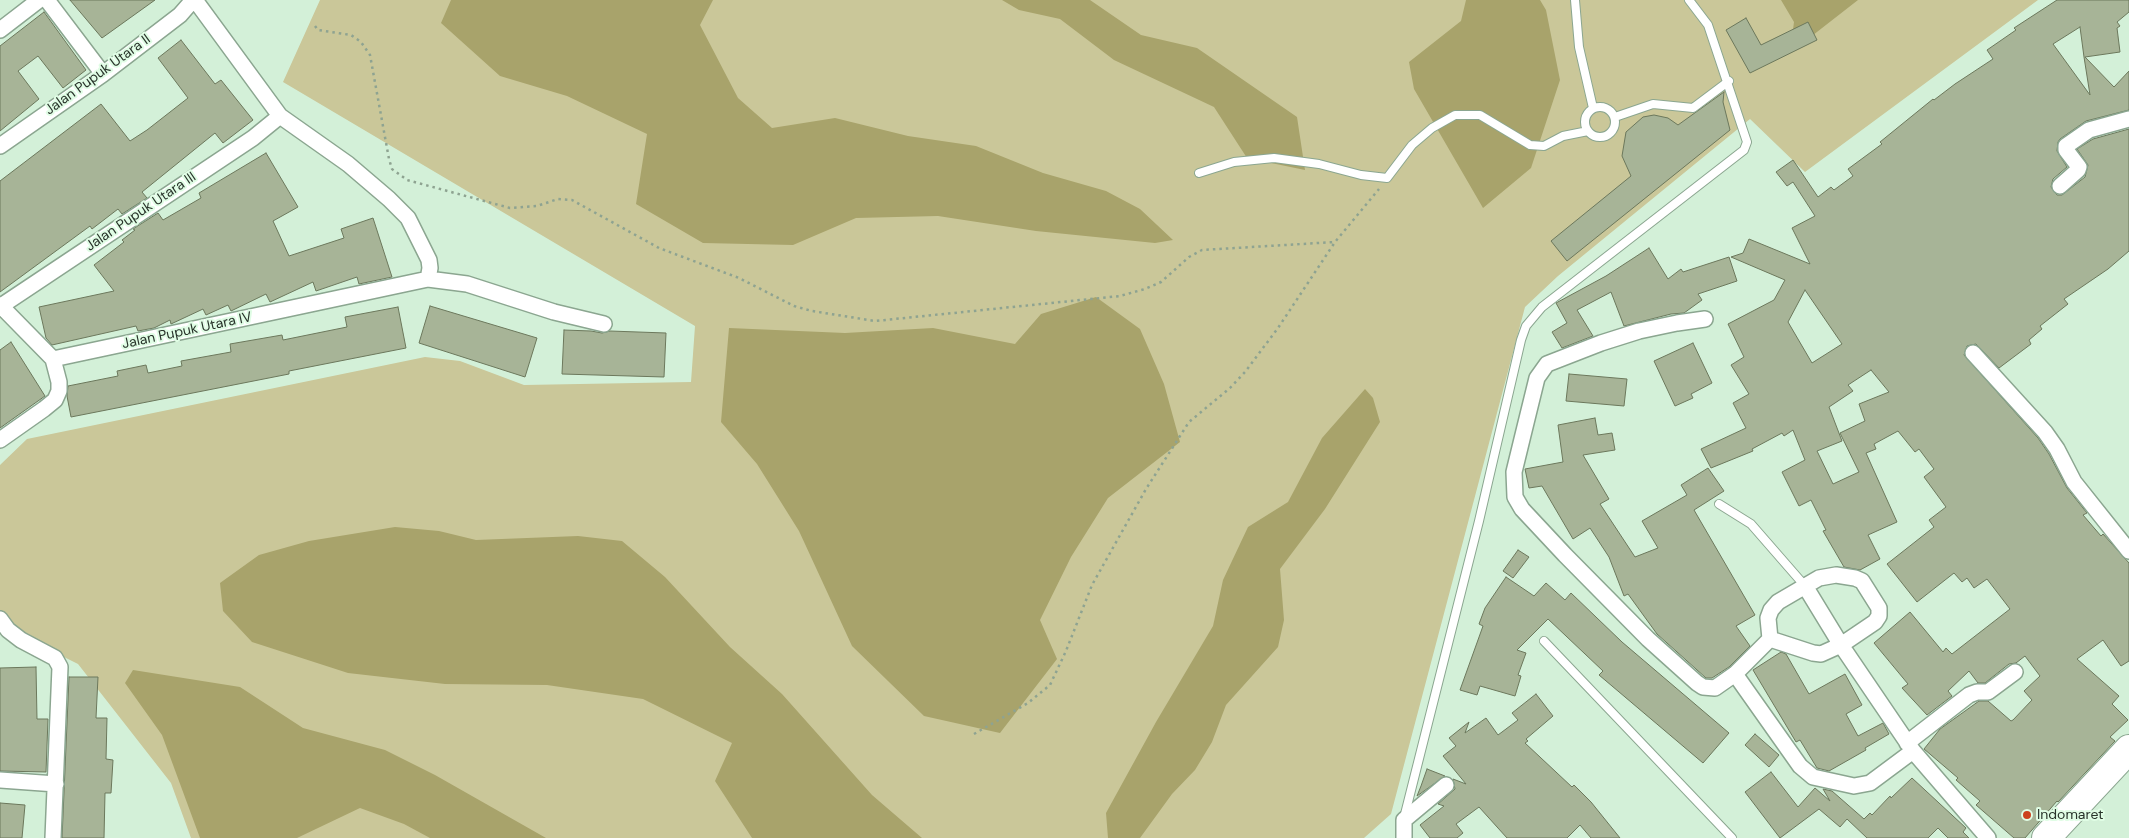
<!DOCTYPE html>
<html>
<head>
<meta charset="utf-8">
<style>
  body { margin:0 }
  canvas { display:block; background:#d3f0d8 }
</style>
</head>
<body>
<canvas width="2129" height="838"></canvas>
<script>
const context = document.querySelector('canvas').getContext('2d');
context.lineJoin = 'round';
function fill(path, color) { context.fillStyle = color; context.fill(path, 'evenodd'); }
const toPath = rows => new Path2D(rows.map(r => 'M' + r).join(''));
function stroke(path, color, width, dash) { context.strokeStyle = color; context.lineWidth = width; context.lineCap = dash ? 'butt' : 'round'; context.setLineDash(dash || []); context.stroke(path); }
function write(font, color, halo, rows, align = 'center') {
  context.font = font + ' "DM Sans",sans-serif'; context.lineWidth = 4; context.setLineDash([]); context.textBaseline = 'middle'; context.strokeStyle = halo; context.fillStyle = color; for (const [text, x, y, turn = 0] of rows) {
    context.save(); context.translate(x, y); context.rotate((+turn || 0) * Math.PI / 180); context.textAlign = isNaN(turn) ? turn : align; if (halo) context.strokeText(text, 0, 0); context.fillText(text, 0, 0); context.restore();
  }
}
const green = toPath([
  [320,0,2038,0,1805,172,1750,119,1558,276,1525,307,1391,814,1364,838,191,838,171,783,78,664,0,625,0,465,27,439,425,357,460,361,524,385,691,382,695,326,283,82]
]);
const forest = toPath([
  [451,0,713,0,700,25,738,98,772,128,835,118,908,136,976,146,1043,173,1106,191,1140,209,1173,240,1155,243,1036,231,938,216,856,218,793,245,703,243,636,204,647,134,567,96,500,76,441,23],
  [1002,0,1090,0,1141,35,1197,48,1297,117,1305,170,1247,158,1214,107,1114,60,1060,19,1019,10],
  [1466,0,1540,0,1546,10,1560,80,1531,168,1483,208,1414,89,1409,62,1461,21],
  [1781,0,1858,0,1790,53,1794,22],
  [1096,297,1140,329,1164,384,1180,442,1108,498,1071,557,1040,620,1057,659,1000,733,924,716,852,646,799,531,757,464,721,422,729,328,845,333,933,328,1015,344,1041,314],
  [1365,389,1373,398,1380,422,1325,509,1280,569,1284,620,1278,647,1226,705,1212,742,1195,770,1172,794,1140,838,1108,838,1106,813,1156,722,1213,626,1223,580,1248,527,1288,502,1322,438],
  [395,527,439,531,476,540,578,536,622,541,665,577,730,647,782,694,872,795,922,838,752,838,715,781,732,743,643,699,547,685,445,684,348,673,252,642,223,611,220,583,259,555,309,541],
  [133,670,240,687,303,728,385,750,435,775,546,838,430,838,404,824,360,808,297,838,200,838,162,735,125,683]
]);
const building = toPath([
  [70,0,155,0,102,38,70,0],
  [2057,0,2129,0,2129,12,2117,22,2120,26,2117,28,2120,52,2085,57,2114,87,2129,71,2129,110,2086,121,2060,139,2058,142,2057,151,2067,167,2053,179,2051,187,2057,195,2062,195,2085,177,2088,165,2077,149,2093,139,2129,129,2129,251,2108,269,2064,299,2068,304,2040,326,2042,329,2029,340,2031,344,1999,368,1976,344,1967,346,1964,355,2038,438,2049,454,2067,488,2087,513,2083,515,2101,536,2103,534,2129,563,2129,661,2121,666,2103,640,2077,659,2119,696,2112,704,2128,720,2110,737,2115,741,2058,802,2057,801,2025,838,2014,838,1976,805,1980,801,1956,780,1958,778,1924,749,1940,729,1979,701,1988,701,2011,721,2013,720,2032,700,2024,691,2040,676,2025,656,2016,663,2009,664,1985,683,1978,683,1969,671,1948,691,1952,696,1927,715,1902,688,1908,684,1874,643,1910,612,1943,652,1946,648,1952,654,2010,609,1987,579,1974,588,1967,578,1962,582,1954,573,1917,602,1887,564,1934,527,1929,520,1946,507,1924,477,1934,469,1919,449,1915,452,1898,431,1874,444,1876,449,1866,453,1897,522,1868,535,1880,559,1860,570,1844,567,1823,531,1826,530,1811,500,1799,506,1782,472,1805,460,1793,430,1784,436,1782,433,1752,449,1753,451,1711,468,1701,449,1746,428,1733,403,1749,394,1731,365,1744,357,1728,324,1774,300,1785,280,1731,257,1743,253,1749,239,1810,264,1792,228,1815,216,1793,182,1787,186,1776,172,1793,160,1818,197,1831,187,1834,190,1853,176,1848,169,1882,144,1880,142,1933,99,1934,100,1955,84,1993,59,1987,50,2016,30,2014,28,2057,0],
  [2080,27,2084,57,2090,95,2053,44,2080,27],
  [1805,290,1842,344,1812,363,1788,322,1805,290],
  [1871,370,1889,392,1859,404,1865,421,1840,433,1859,472,1833,484,1817,451,1842,441,1829,407,1853,391,1848,385,1871,370],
  [44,12,86,70,63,88,38,56,18,71,39,99,0,131,0,46,44,12],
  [1746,18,1761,45,1808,22,1817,40,1750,73,1726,30,1746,18],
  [181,40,215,84,221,80,253,120,223,143,215,133,142,192,147,198,122,214,118,209,92,229,90,226,0,292,0,181,101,104,130,141,147,130,188,98,158,58,181,40],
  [1724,92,1723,102,1730,130,1567,261,1551,241,1631,176,1622,156,1626,132,1643,117,1654,115,1668,118,1678,125,1724,92],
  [266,153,298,207,273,221,289,256,344,238,341,229,373,218,392,277,359,284,357,277,316,291,313,282,270,302,266,294,231,311,228,305,206,315,203,309,171,324,170,320,154,328,138,331,136,326,52,345,46,338,39,307,114,291,94,265,124,242,122,240,135,230,133,229,158,213,163,220,201,198,199,193,266,153],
  [1649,248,1668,279,1681,269,1683,272,1729,257,1737,281,1698,294,1702,300,1684,313,1671,314,1624,326,1611,292,1577,310,1593,336,1562,348,1552,332,1567,323,1556,303,1606,276,1649,248],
  [430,306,537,338,525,377,419,343,430,306],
  [398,307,406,348,289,371,289,374,71,417,67,396,68,386,118,376,117,371,146,365,148,373,182,366,181,361,231,352,230,344,282,335,283,340,347,327,345,317,398,307],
  [564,330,591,331,602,333,610,331,666,333,664,377,562,374,564,330],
  [11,342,45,396,0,428,0,350,11,342],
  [1693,343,1712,383,1691,394,1693,398,1675,406,1654,361,1693,343],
  [1569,374,1627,379,1624,406,1566,401,1569,374],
  [1595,418,1598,435,1612,433,1615,450,1583,455,1609,499,1600,504,1635,557,1658,548,1642,521,1687,495,1681,485,1708,468,1724,491,1694,510,1755,615,1736,626,1750,646,1729,667,1712,678,1706,678,1657,634,1628,594,1624,596,1609,557,1590,528,1573,539,1542,486,1529,488,1525,469,1563,462,1558,425,1595,418],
  [1518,550,1529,557,1513,578,1503,571,1518,550],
  [1506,577,1534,596,1546,583,1565,600,1571,593,1622,642,1729,733,1703,763,1599,675,1603,671,1548,619,1517,650,1526,653,1518,675,1521,676,1515,696,1480,686,1477,695,1460,690,1483,626,1479,624,1485,608,1506,577],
  [1781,652,1786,654,1809,694,1845,674,1862,705,1846,714,1858,736,1883,723,1889,734,1865,748,1866,750,1829,771,1817,768,1800,740,1796,742,1753,670,1781,652],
  [36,667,37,719,48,719,46,772,0,771,0,668,36,667],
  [69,677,98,677,96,718,107,718,106,759,113,760,111,793,105,793,104,838,62,838,69,677],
  [1536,694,1553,716,1526,739,1528,741,1525,743,1572,787,1574,785,1591,802,1620,838,1591,838,1580,825,1567,838,1507,838,1479,807,1456,824,1463,833,1457,838,1430,838,1420,825,1444,806,1438,804,1455,789,1453,779,1466,784,1443,756,1456,746,1449,738,1469,722,1465,733,1486,718,1498,735,1518,720,1512,713,1536,694],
  [1755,734,1779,755,1769,767,1745,745,1755,734],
  [1427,769,1445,776,1417,796,1421,786,1427,769],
  [1771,772,1798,807,1815,788,1830,801,1823,789,1832,791,1864,819,1870,813,1872,815,1890,796,1891,798,1912,778,1966,828,1963,832,1969,838,1948,838,1938,828,1928,838,1867,838,1847,819,1840,827,1819,809,1780,838,1745,792,1771,772],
  [0,803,25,805,22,838,0,838,0,803]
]);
const path = toPath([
  [315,26,318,30,351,35,361,42,370,55,389,159,392,169,407,180,510,208,537,206,558,199,572,200,659,248,739,278,794,306,812,311,875,321,1120,296,1145,289,1161,282,1189,257,1202,250,1335,242],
  [974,734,1028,703,1050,685,1066,651,1092,585,1146,489,1189,422,1230,388,1245,372,1278,328,1335,242,1379,189]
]);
const lane = toPath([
  [1575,0,1579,47,1593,108],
  '1585 122a15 15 0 1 1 30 0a15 15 0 1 1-30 0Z',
  [1615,117,1653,104,1693,108,1729,81],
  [1199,173,1234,162,1274,158,1319,164,1361,175,1387,178,1412,145,1432,128,1455,115,1480,115,1530,145,1544,146,1563,136,1588,131],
  [1719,504,1751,524,1805,586],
  [1544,641,1732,838],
  [1404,818,1479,521,1521,340,1526,326,1542,307,1744,150,1747,142,1708,25,1689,0]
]);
const street = toPath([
  [47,0,103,74],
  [195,0,280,116,348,164,389,199,408,218,429,260,430,268,428,279],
  [0,30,39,0],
  [0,146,103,74,180,15,193,0],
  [2060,186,2078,170,2079,167,2066,150,2066,146,2089,130,2129,119],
  [0,305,53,359,59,382,59,391,55,400,44,409,0,440],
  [1,306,253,138,280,116],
  [1705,319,1677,323,1639,331,1601,343,1547,364,1537,378,1523,435,1514,472,1515,497,1522,509,1565,555,1648,639,1697,683,1703,687,1715,688,1735,674,1800,766,1813,777,1854,786,1870,783,1913,751],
  [1973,353,2045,432,2057,449,2074,482,2129,551],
  [53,359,428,279,467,284,554,312,604,324],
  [1805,586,1841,645,1913,751,1988,838],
  [0,619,8,630,21,640,55,658,60,667,53,838],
  [1735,674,1770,639,1768,618,1771,610,1778,602,1819,578,1836,575,1855,578,1862,581,1879,608,1879,616,1875,622,1841,645,1821,654,1813,653,1770,639],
  [1907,743,1969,695,1977,692,1988,692,2015,672],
  [0,780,56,784],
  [1404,838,1404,820,1446,785]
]);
const highway = toPath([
  [2046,838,2129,749]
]);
const markers = [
  [2027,815,5,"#cc421e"]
];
const streetNames = [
  ["Jalan Pupuk Utara II",98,75,-36],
  ["Jalan Pupuk Utara III",141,212,-34],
  ["Jalan Pupuk Utara IV",187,331,-12]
];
const poiNames = [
  ["Indomaret",2037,815]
];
fill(green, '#cac799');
fill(forest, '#a8a36b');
fill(building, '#a7b497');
stroke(building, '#6c785c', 1);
stroke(lane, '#8ba690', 10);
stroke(street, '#8ba690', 18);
stroke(highway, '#8ba690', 30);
stroke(path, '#8ea391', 2.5, [2.5, 4]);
stroke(lane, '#fff', 8);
stroke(street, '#fff', 15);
stroke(highway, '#fff', 28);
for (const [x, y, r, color] of markers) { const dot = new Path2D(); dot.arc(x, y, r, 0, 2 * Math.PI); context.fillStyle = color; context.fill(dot); stroke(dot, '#e0fde5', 2); }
write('14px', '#28332a', '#e0fde5', streetNames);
write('14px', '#28332a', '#e0fde5', poiNames, 'left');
</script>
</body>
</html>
